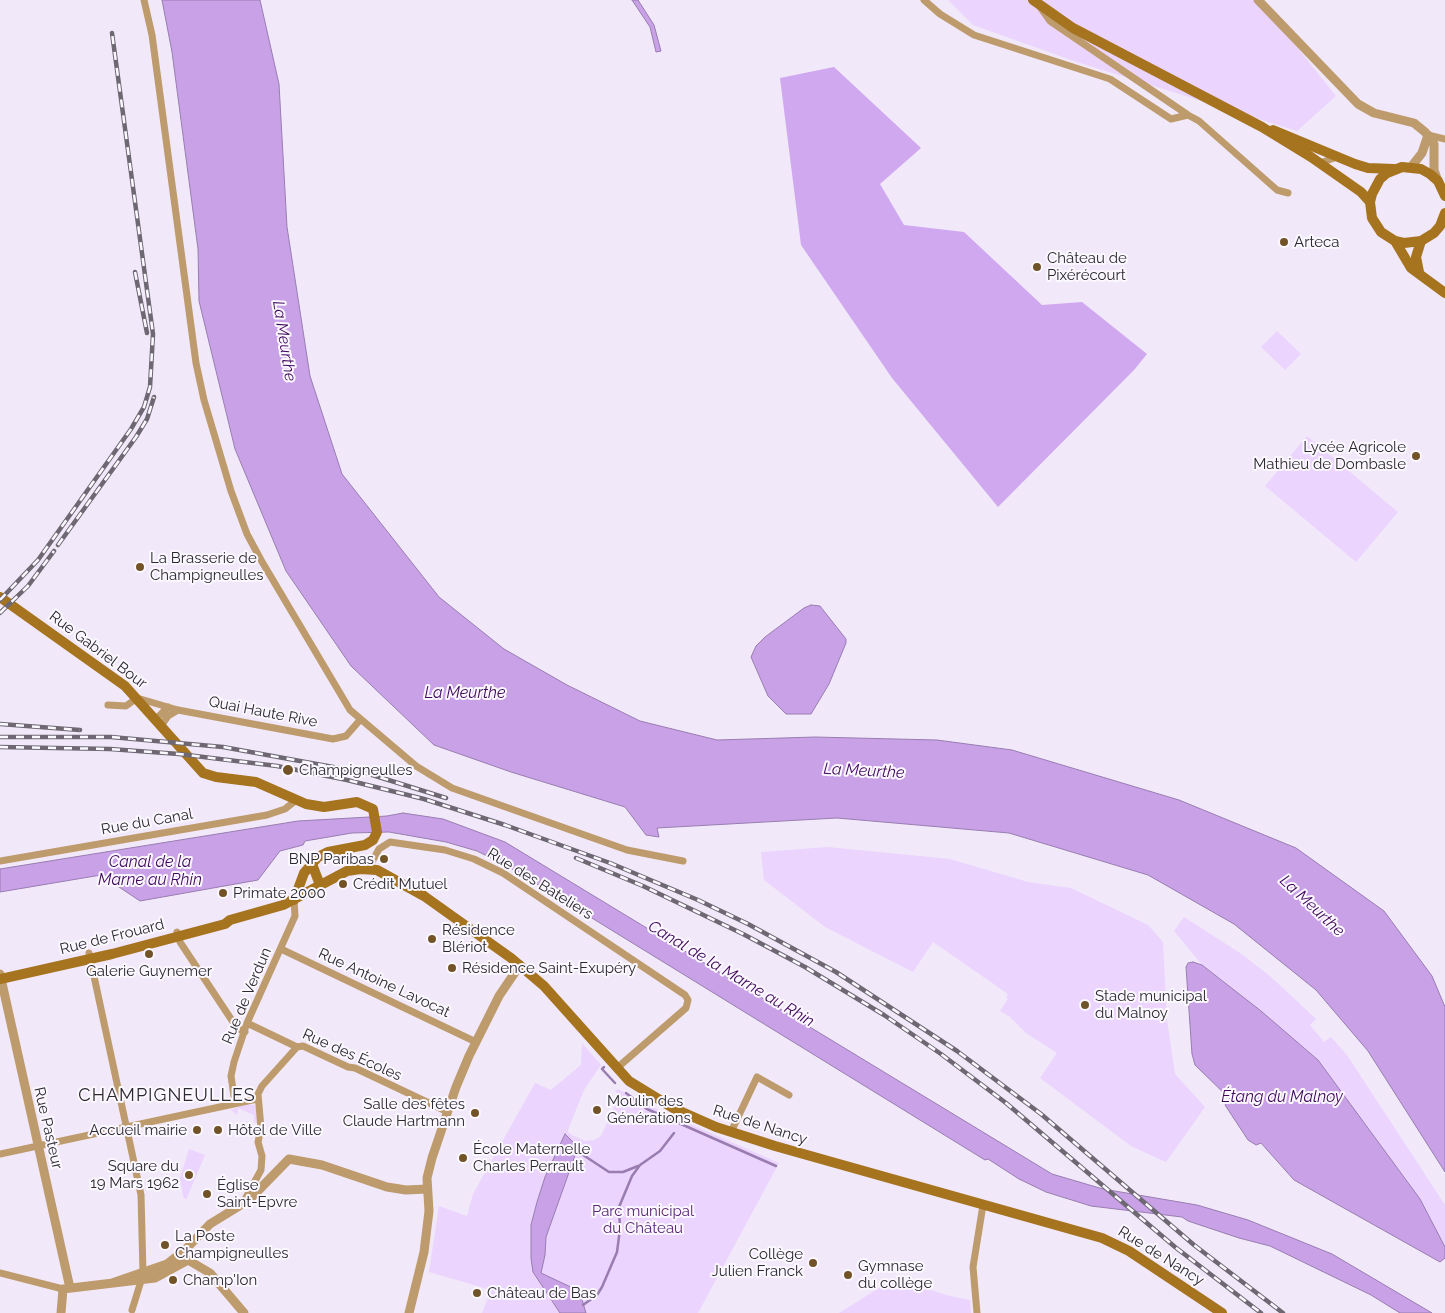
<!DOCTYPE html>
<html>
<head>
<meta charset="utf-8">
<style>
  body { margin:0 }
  canvas { display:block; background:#f1e8f9 }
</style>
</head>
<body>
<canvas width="1445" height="1313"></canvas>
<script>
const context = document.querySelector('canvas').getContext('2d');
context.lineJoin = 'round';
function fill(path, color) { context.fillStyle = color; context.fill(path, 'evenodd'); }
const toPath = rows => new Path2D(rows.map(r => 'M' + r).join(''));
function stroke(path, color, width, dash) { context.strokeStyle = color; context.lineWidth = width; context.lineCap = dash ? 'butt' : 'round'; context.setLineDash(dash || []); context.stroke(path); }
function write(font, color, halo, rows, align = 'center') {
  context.font = font + ' Raleway,sans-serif'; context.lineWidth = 4; context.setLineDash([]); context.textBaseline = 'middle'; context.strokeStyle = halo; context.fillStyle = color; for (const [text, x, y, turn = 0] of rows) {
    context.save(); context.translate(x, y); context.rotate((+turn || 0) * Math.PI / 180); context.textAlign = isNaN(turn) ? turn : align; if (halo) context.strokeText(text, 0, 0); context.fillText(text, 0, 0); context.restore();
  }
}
const green = toPath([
  [948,0,1259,0,1336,96,1297,131,1074,61,973,25],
  [1277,331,1301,354,1285,370,1261,347],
  [1307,436,1398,512,1356,562,1265,486],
  [828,847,950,859,1028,882,1071,888,1148,925,1163,942,1167,1020,1175,1074,1205,1107,1166,1162,1131,1146,1040,1078,1057,1053,1026,1033,1010,1017,1000,1011,1008,999,1006,997,1008,994,933,942,913,972,825,927,764,880,761,852],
  [1184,917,1243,955,1271,977,1316,1019,1310,1025,1324,1042,1331,1037,1347,1055,1445,1205,1445,1247,1420,1199,1318,1060,1261,1011,1202,965,1174,931],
  [582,1043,601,1065,585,1088,569,1127,568,1132,572,1135,585,1141,594,1140,601,1136,618,1098,621,1099,615,1091,618,1089,661,1111,779,1163,698,1313,482,1313,491,1290,429,1272,439,1206,467,1216,473,1194,535,1083,551,1090,581,1065],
  [247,1104,254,1105,256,1108,257,1123,254,1122,254,1115,238,1108,237,1115,231,1110],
  [189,1149,205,1155,186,1200,183,1196,180,1178],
  [895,1278,946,1295,970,1300,971,1313,839,1313]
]);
const forest = toPath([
  [834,67,921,148,880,184,904,225,964,232,1042,305,1082,302,1147,354,1134,370,998,507,892,378,801,245,780,78]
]);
const water = toPath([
  [162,0,260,0,279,84,287,227,310,376,342,474,439,597,504,649,567,685,640,721,717,740,815,737,937,740,1012,750,1179,800,1296,848,1384,911,1432,976,1445,1007,1445,1172,1368,1051,1316,990,1234,924,1148,875,1009,833,837,818,657,828,659,837,646,835,625,807,511,772,434,745,351,666,286,571,235,449,199,301,198,249,172,52,162,0],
  [632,0,638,0,654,25,661,51,656,52,650,27,632,0],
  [811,605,820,606,846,639,846,643,829,684,811,714,786,714,768,696,751,657,756,646,765,637,804,608,811,605],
  [403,813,443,819,505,842,1052,1174,1103,1189,1197,1205,1248,1220,1332,1254,1432,1313,1400,1313,1371,1295,1270,1246,1239,1238,1188,1221,1182,1217,1091,1206,1046,1192,1019,1179,988,1159,985,1160,509,867,477,851,446,842,389,832,352,833,305,841,303,845,280,851,258,880,140,901,101,875,0,892,0,869,298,821,387,816,403,813],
  [1193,962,1202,965,1261,1011,1318,1060,1420,1199,1445,1247,1445,1258,1440,1262,1294,1180,1261,1143,1256,1145,1248,1140,1225,1105,1230,1099,1195,1065,1192,1054,1186,967,1188,963,1193,962],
  [565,1134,578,1147,546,1237,545,1255,541,1273,575,1289,580,1293,586,1313,560,1313,533,1272,531,1258,531,1225,537,1202,545,1177,565,1134]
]);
const stream = toPath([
  [604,1067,602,1069,615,1083],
  [626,1093,647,1109,776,1166],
  [577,1151,609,1172,623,1172,638,1166],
  [583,1305,597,1295,602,1287,617,1252,620,1229,619,1207,632,1176,640,1165,660,1151,674,1133]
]);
const minor = toPath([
  [144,0,152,35,196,363,204,400,231,491,247,534,261,560,350,710,416,766,452,788,627,850,683,861],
  [924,0,940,14,974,35,1110,79,1171,119,1188,115,1199,121,1277,190,1288,193],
  [1040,7,1050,21,1188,115],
  [1428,135,1445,139],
  [1320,163,1337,157],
  [108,705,126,706,137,698,178,710,333,739,346,736,360,720],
  [156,719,168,707],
  [161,726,168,716,178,710],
  [0,861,267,815,285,809,295,801],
  [368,869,379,849,390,842,445,850,474,859,503,873,685,995,688,1000,686,1008,617,1068],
  [177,932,180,942,237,1028,245,1032],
  [281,949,476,1042],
  [89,953,141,1195,143,1273],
  [247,1023,297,1047,303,1046,348,1067,355,1068,448,1112],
  [235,1103,231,1076,234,1062,247,1023,295,916,294,900],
  [731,1132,757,1077,789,1095],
  [0,1154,257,1099],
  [243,1203,261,1170,262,1156,258,1142,261,1128,258,1094,262,1086,297,1047],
  [0,1273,63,1289],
  [132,1310,141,1281],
  [977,1313,973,1267,983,1205]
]);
const tertiary = toPath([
  [1258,0,1358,104,1374,113,1414,123,1425,132,1434,144,1434,170,1438,181],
  [1411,167,1422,153,1428,135],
  [0,974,70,1288],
  [188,1260,210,1273,244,1313],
  [112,1283,167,1264,186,1249,210,1224,249,1200,289,1159,322,1165,387,1187,406,1190,427,1189],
  [61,1313,63,1289,155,1278,188,1260],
  [409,1313,424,1252,429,1211,427,1178,432,1158,456,1087,469,1056,499,996,520,965]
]);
const secondary = toPath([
  [1033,0,1073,28,1262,127,1311,157,1361,192,1370,202],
  [1273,130,1355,164,1368,168,1394,169],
  [1445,196,1438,181,1430,174,1421,169,1402,167,1387,173,1380,179,1372,194,1370,202,1372,218,1381,232,1395,241,1404,243,1421,241,1434,233,1440,226,1445,213],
  [1395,241,1411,268,1445,293],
  [1419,272,1416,257,1421,241],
  [0,597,125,686,203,773,216,777,256,782,306,804,324,807,357,802,373,809,377,832,373,840,365,845,328,852,318,857,304,873,294,900],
  [312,864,320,885],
  [0,979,112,954,225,924,230,920,283,905,347,871,360,869,377,870,424,896,511,958,544,986,629,1081,673,1108,716,1127,775,1146,1102,1238,1129,1251,1222,1313]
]);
const rail = toPath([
  [135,272,147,333],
  [58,545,136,437,147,419,154,397],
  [0,600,38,560,131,429,144,407,150,387,153,334,112,33],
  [0,613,28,586,54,551],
  [0,724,80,730],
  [0,737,111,737,223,747,366,773,446,798],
  [0,747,110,749,179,754,277,766,347,780,424,799,505,825,610,863,698,900,748,924,836,972,957,1051,1041,1114,1194,1245,1283,1313],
  [576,858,643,886,743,934,805,967,884,1015,941,1054,1006,1103,1175,1247,1261,1313]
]);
const markers = [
  [1284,242,5,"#715327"],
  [1037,267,5,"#715327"],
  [1416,456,5,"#715327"],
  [140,567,5,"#715327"],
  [288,770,6,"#715327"],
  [384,859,5,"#715327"],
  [343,884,5,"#715327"],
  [223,893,5,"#715327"],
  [432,939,5,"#715327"],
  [149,954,5,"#715327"],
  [452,968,5,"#715327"],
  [1085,1005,5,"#715327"],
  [597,1110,5,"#715327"],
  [475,1113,5,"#715327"],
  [197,1130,5,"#715327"],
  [218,1130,5,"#715327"],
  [463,1158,5,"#715327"],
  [189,1175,5,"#715327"],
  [207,1194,5,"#715327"],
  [165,1245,5,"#715327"],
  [813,1263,5,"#715327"],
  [848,1275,5,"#715327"],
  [173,1280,5,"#715327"],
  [477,1293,5,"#715327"]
];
const poiNames = [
  ["Arteca",1294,242],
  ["Château de",1047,258],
  ["Pixérécourt",1047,275],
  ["Lycée Agricole",1406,447,"right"],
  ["Mathieu de Dombasle",1406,464,"right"],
  ["La Brasserie de",150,558],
  ["Champigneulles",150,575],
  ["Champigneulles",299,770],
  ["BNP Paribas",374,859,"right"],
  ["Crédit Mutuel",353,884],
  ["Primate 2000",233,893],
  ["Résidence",442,930],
  ["Blériot",442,947],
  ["Résidence Saint-Exupéry",462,968],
  ["Galerie Guynemer",149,971,"center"],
  ["Stade municipal",1095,996],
  ["du Malnoy",1095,1013],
  ["Moulin des",607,1101],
  ["Générations",607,1118],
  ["Salle des fêtes",465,1104,"right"],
  ["Claude Hartmann",465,1121,"right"],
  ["Accueil mairie",187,1130,"right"],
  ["Hôtel de Ville",228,1130],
  ["École Maternelle",473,1149],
  ["Charles Perrault",473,1166],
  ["Square du",179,1166,"right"],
  ["19 Mars 1962",179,1183,"right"],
  ["Église",217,1185],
  ["Saint-Epvre",217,1202],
  ["La Poste",175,1236],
  ["Champigneulles",175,1253],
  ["Collège",803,1254,"right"],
  ["Julien Franck",803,1271,"right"],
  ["Gymnase",858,1266],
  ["du collège",858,1283],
  ["Champ'Ion",183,1280],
  ["Château de Bas",487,1293]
];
const streetNames = [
  ["Rue Gabriel Bour",98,650,37],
  ["Quai Haute Rive",263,712,11],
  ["Rue du Canal",147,822,-10],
  ["Rue des Bateliers",540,884,32],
  ["Rue de Frouard",112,937,-14],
  ["Rue Antoine Lavocat",384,983,25],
  ["Rue de Verdun",247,996,-67],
  ["Rue des Écoles",352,1055,24],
  ["Rue de Nancy",760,1125,18],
  ["Rue Pasteur",48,1128,77],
  ["Rue de Nancy",1161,1256,32]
];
const parkNames = [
  ["Parc municipal",643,1211],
  ["du Château",643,1228]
];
const waterNames = [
  ["La Meurthe",284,341,81],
  ["La Meurthe",465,693],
  ["La Meurthe",864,771,3],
  ["Canal de la",150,862],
  ["Marne au Rhin",150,880],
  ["La Meurthe",1312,906,43],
  ["Canal de la Marne au Rhin",731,974,31],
  ["Étang du Malnoy",1282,1097]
];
const quarterNames = [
  ["CHAMPIGNEULLES",167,1096]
];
fill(green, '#ebd4fd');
fill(forest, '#d0a8ef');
fill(water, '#c8a1e7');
stroke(water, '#997db0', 1);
stroke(stream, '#997db0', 2.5);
stroke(minor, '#be9b6c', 7);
stroke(tertiary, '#be9b6c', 9);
stroke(secondary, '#a6731f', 10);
stroke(rail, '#6d6872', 4.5);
stroke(rail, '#fcf8ff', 2.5, [8]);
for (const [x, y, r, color] of markers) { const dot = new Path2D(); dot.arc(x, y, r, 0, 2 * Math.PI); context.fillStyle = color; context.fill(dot); stroke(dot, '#fcf8ff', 2); }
write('15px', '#2c292f', '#fcf8ff', poiNames, 'left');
write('15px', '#2c292f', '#fcf8ff', streetNames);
write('15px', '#592678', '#fcf8ff', parkNames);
write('italic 16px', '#40085d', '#fcf8ff', waterNames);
context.letterSpacing = '1px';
write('18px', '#2c292f', '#fcf8ff', quarterNames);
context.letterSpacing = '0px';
</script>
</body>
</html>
